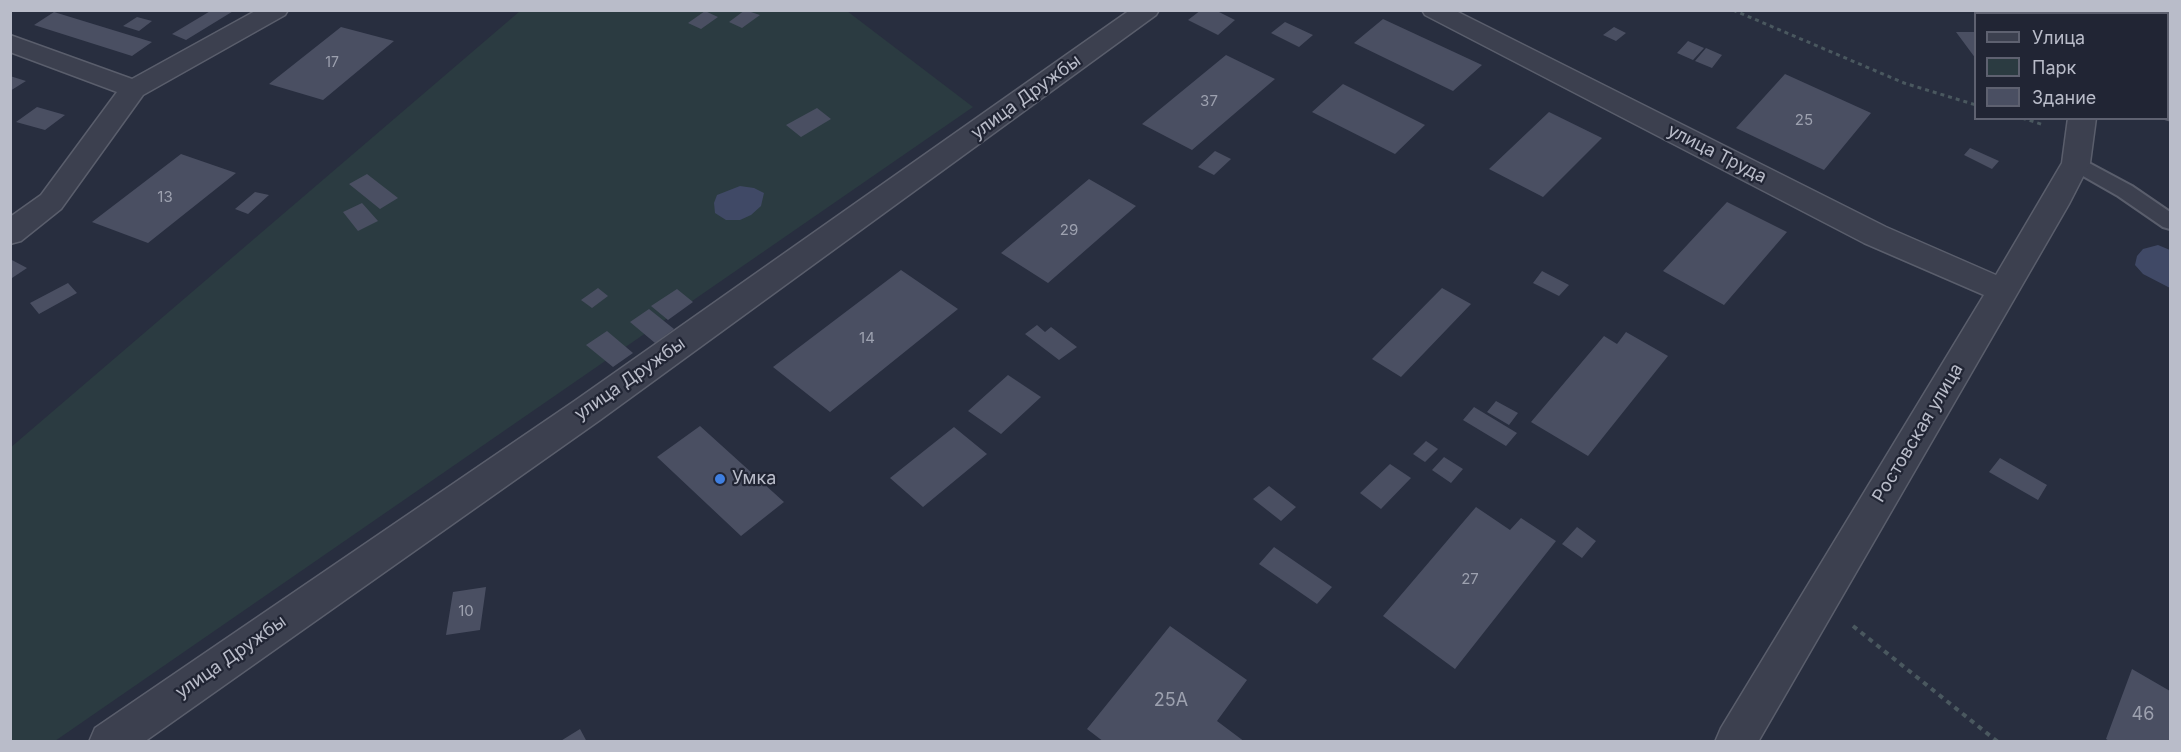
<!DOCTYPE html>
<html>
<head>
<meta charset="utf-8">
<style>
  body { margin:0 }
  #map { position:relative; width:2181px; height:752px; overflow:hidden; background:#282e3f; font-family:Inter,sans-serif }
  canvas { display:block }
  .frame { position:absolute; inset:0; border:12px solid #b9bcc9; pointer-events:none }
  .legend { position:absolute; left:1974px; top:12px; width:195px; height:108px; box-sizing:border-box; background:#212534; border:2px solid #5e6170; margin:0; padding:8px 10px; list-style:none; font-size:18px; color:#b9bcc9 }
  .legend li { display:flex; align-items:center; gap:12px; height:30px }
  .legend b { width:30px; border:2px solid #5e6170 }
</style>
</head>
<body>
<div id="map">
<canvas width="2181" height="752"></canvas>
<div class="frame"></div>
<ul class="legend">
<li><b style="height:8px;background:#3c404f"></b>Улица</li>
<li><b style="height:16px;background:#2b3b41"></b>Парк</li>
<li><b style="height:16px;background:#4a4f62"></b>Здание</li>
</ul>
</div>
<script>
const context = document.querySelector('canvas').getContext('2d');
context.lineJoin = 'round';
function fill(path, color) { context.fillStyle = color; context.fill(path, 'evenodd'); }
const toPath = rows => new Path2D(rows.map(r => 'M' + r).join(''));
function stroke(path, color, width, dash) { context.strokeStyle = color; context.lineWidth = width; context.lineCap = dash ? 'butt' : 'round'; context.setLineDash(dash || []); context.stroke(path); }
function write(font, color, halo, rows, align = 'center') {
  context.font = font + ' Inter,sans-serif'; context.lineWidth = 4.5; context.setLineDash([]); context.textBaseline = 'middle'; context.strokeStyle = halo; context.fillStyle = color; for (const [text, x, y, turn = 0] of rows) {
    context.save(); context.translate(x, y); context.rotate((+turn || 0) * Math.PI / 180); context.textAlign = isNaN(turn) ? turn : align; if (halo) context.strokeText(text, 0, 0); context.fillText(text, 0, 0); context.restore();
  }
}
const green = toPath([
  [520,11,847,11,973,107,55,741,11,741,10,448]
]);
const water = toPath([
  [740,186,754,188,764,193,761,206,751,215,740,220,726,220,715,213,714,203,717,195],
  [2158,245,2170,250,2170,288,2143,274,2135,265,2137,256,2143,249]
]);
const building = toPath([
  [212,10,235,10,186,40,172,34],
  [745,10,760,15,742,28,729,22],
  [1201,10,1215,10,1235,20,1218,35,1188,20],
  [705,11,718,17,701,29,688,23],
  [54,12,152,42,132,56,34,25],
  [137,17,152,21,139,31,123,26],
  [1383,19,1482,65,1453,91,1354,43],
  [1285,22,1313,35,1299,47,1271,33],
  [341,27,394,41,323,100,269,84],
  [1614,27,1626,33,1616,41,1603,35],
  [1956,32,1976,32,1976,59],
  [2168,37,2170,39,2170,80,2168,81],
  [1688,41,1704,48,1693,60,1677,53],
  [1706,48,1722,55,1712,68,1695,61],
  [1226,55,1275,79,1192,150,1142,124],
  [1785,74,1871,113,1824,170,1736,128],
  [10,76,26,81,10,91],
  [1343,84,1425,125,1395,154,1312,112],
  [37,107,65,115,45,130,16,122],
  [817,108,831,119,801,137,786,125],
  [1549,112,1602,138,1543,197,1489,169],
  [1970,148,1999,161,1992,169,1964,155],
  [1215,151,1231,159,1214,175,1198,167],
  [181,154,236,173,148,243,92,222],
  [367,174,398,198,380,209,349,184],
  [1089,179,1136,206,1048,283,1001,253],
  [255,192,269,195,248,214,235,209],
  [1727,202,1787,232,1724,305,1663,271],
  [362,203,378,221,358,231,343,212],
  [10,259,27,268,12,278,10,277],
  [901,270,958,309,830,412,773,367],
  [1542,271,1569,285,1559,296,1533,283],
  [68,283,77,293,39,314,30,303],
  [598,288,608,296,592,308,581,300],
  [1442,288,1471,304,1401,377,1372,359],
  [677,289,693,302,668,320,651,306],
  [649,309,674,329,655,343,630,322],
  [1037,325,1045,332,1051,327,1077,347,1059,360,1025,334],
  [607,331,633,353,613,367,586,345],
  [1626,332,1668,356,1588,456,1531,422,1604,336,1617,344],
  [1008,375,1041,397,1001,434,968,411],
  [1496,401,1518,413,1509,425,1487,412],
  [1474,407,1517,433,1506,446,1463,420],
  [700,426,784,502,741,536,657,457],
  [954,427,987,454,923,507,890,478],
  [1426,441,1438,449,1425,462,1413,454],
  [1444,457,1463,469,1451,483,1432,470],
  [2000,458,2047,485,2038,500,1989,472],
  [1390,464,1411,478,1381,509,1360,493],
  [1269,486,1296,507,1281,521,1253,499],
  [1476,507,1510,530,1521,518,1556,541,1455,669,1383,616],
  [1577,527,1596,541,1582,558,1562,544],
  [1274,547,1332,587,1317,604,1259,564],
  [486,587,480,630,446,635,453,592],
  [1170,626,1247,680,1217,721,1245,742,1104,742,1087,729],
  [2132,669,2170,691,2170,742,2111,742,2106,739],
  [580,729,587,742,559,742]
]);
const pathFar1 = toPath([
  [1733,10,1904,83,1976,105],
  [2022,118,2044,125]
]);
const path = toPath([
  [1853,626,1998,742]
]);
const service = toPath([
  [2076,156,2132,186,2170,212,2170,229,2163,227,2118,196,2069,168,2066,163,2069,158,2076,156]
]);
const minor = toPath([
  [257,10,288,10,285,15,143,95,61,209,21,241,10,244,10,217,41,195,117,92,10,52,10,35,132,79,257,10],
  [1130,10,1159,10,1156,15,600,420,144,742,89,742,95,728,576,400,1130,10],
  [1422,10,1454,10,1886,227,1996,275,2062,163,2068,118,2096,118,2090,163,2069,204,1758,742,1715,742,1721,728,1984,295,1864,243,1425,15,1422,10],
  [2009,10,2034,10,2036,14,2011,14,2009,10],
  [2168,102,2170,102,2170,120,2163,118,2168,118,2168,102]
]);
const markers = [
  [720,479,6,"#3f7fe0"]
];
const farNumbernames = [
  ["17",332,63]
];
const numberNames = [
  ["37",1209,101],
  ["25",1804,120],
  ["13",165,197],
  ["29",1069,230],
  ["14",867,338],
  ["27",1470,579],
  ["10",466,611]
];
const streetNames = [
  ["улица Дружбы",1026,97,-36],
  ["улица Труда",1717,154,27],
  ["улица Дружбы",630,379,-35],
  ["Ростовская улица",1918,433,-59],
  ["улица Дружбы",231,657,-35]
];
const poiNames = [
  ["Умка",732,479]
];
const nearNumbernames = [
  ["25А",1171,701],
  ["46",2143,715]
];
fill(green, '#2b3b41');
fill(water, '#404966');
fill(building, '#4a4f62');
stroke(service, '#5a5e6c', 4);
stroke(minor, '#5a5e6c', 3);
stroke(pathFar1, '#4a585f', 3, [4, 4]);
stroke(path, '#4a585f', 4, [5, 5]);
fill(service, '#3c404f');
fill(minor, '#3c404f');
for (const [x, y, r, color] of markers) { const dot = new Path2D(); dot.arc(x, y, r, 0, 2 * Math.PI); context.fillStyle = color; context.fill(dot); stroke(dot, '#212534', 2); }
write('14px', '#9da1af', null, farNumbernames);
write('15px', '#9da1af', null, numberNames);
write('18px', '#b9bcc9', '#212534', streetNames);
write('18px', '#b9bcc9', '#212534', poiNames, 'left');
write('18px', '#9da1af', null, nearNumbernames);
</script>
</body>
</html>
